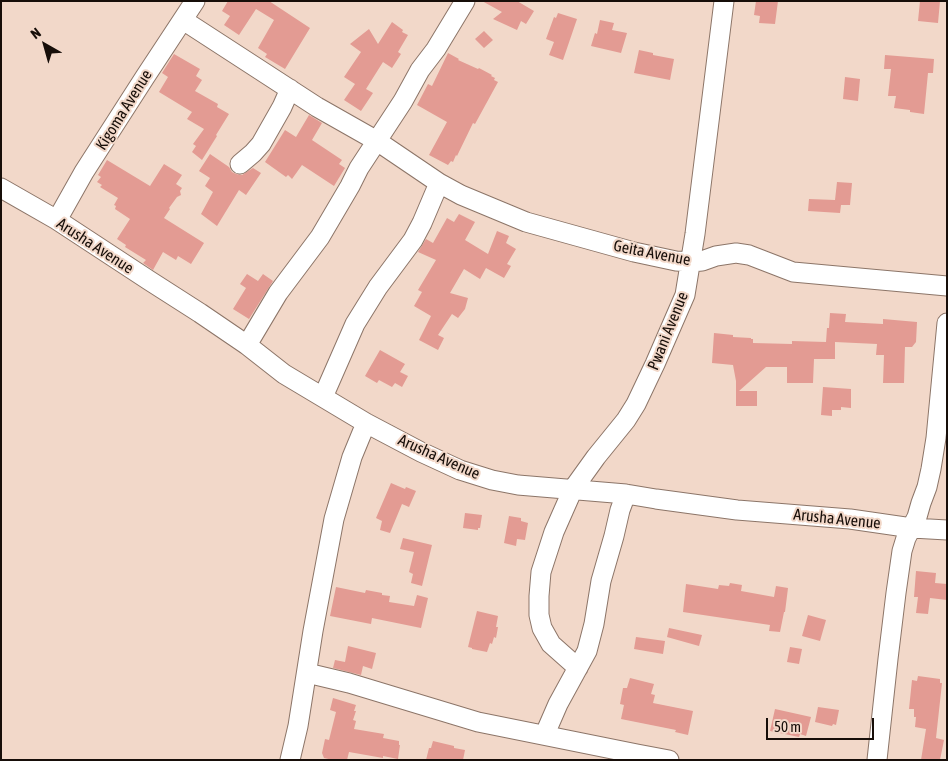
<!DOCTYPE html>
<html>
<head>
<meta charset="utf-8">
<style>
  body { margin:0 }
  #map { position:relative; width:948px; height:761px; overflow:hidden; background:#f2d8c9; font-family:"Asap Condensed",sans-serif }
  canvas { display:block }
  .frame { position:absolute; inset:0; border:2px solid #170e09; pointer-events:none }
  .north { position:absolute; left:20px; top:20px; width:50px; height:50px; -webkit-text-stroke:4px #f2d8c9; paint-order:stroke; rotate:322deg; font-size:14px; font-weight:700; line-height:20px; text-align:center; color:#170e09 }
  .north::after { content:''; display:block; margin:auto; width:18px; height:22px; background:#170e09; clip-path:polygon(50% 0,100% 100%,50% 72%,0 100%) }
  .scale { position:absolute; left:766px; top:718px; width:108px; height:22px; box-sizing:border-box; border:2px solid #170e09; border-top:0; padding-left:6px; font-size:15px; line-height:18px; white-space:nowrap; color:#170e09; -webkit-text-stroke:4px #f2d8c9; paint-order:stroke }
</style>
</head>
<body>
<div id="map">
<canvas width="948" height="761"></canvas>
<div class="frame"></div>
<div class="north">N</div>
<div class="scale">50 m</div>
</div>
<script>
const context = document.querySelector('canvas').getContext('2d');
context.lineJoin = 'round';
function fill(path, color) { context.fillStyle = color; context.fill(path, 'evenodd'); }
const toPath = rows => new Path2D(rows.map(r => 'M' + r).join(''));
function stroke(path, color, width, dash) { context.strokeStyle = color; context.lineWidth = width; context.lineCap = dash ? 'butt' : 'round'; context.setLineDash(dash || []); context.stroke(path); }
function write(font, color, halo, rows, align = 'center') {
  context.font = font + ' "Asap Condensed",sans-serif'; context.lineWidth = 4; context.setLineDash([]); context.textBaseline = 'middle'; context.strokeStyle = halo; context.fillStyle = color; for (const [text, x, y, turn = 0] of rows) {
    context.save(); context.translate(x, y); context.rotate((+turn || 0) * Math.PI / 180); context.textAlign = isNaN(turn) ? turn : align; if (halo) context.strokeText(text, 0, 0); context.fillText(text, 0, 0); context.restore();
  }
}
const building = toPath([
  [228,1,269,1,310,28,285,69,265,57,267,54,258,48,274,20,256,9,239,35,224,25,230,16,222,11],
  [482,1,517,1,534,11,526,24,521,21,517,30,493,19,502,12],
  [756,1,778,1,775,24,759,23,760,16,754,15],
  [920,1,940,1,938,23,918,21],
  [558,13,577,19,563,60,549,55,554,42,546,39,554,17,556,18],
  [600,20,614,23,612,30,627,33,621,53,591,46,595,33,597,34],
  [392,22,403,30,402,32,408,35,398,52,401,54,392,68,383,62,366,89,373,93,361,111,344,100,355,84,344,77,361,52,350,44,369,29,378,44],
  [484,31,493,40,484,48,475,39],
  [639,50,653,53,653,55,674,59,670,80,634,73],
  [448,53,459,59,458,60,478,69,479,68,492,75,491,76,495,78,494,80,498,82,475,124,473,123,457,156,456,155,453,162,451,161,448,165,429,155,447,122,417,105,428,84,432,86],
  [174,54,200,69,196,76,202,80,195,91,218,104,217,107,229,114,216,135,217,136,202,160,192,152,196,146,193,144,204,129,187,119,192,112,159,92,168,77,162,73],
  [885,55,934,59,933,73,928,73,924,114,910,112,910,110,894,108,896,96,888,96,891,69,884,69],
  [845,77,860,79,858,101,843,99],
  [309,115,322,123,312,140,342,160,339,164,345,168,334,186,302,165,292,179,288,175,286,177,265,162,285,130,296,137],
  [210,154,229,167,232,172,236,174,242,175,253,168,261,173,246,195,239,190,217,226,201,214,213,192,205,186,210,178,199,171],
  [107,160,150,186,164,164,182,175,176,184,182,188,180,191,181,195,177,197,169,208,170,209,164,218,204,243,191,264,178,256,176,260,163,252,153,270,143,263,146,260,125,247,126,245,117,239,130,219,115,209,116,206,114,205,118,198,100,187,102,185,97,182,101,177,98,175],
  [837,182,852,183,850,205,841,205,840,213,808,211,809,199,835,200],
  [459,214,475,222,465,240,488,254,497,231,509,236,506,243,516,249,507,264,511,266,504,278,486,268,480,279,464,269,450,293,468,298,465,309,458,318,452,314,438,335,444,338,438,350,419,340,431,316,414,306,422,292,418,290,436,260,418,252,426,239,433,243,447,218,454,222],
  [247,274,258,281,263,274,273,281,249,319,233,309,246,288,240,284],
  [830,313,846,314,845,322,883,324,883,319,917,322,916,342,912,347,905,347,904,383,883,383,884,355,876,355,877,344,835,342,835,359,814,359,813,383,787,383,787,367,766,367,739,391,757,391,757,406,736,406,736,381,733,365,712,363,714,333,733,335,733,337,751,338,751,339,753,339,753,343,792,344,792,341,826,342,827,328,829,328],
  [380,350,405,364,400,372,408,376,402,387,395,383,392,387,379,380,377,383,365,376],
  [823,387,851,389,851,408,841,407,841,410,832,410,832,416,821,415],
  [391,483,405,489,406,487,416,491,409,507,402,504,390,533,380,530,382,521,376,518],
  [465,513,482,515,480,528,478,528,478,530,463,528],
  [509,516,521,518,521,521,528,523,525,540,517,539,516,546,504,543],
  [403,538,432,545,422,586,411,583,413,574,409,572,414,552,400,549],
  [916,571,936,573,935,583,947,584,947,600,930,598,928,614,916,613,918,597,914,597],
  [730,583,742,585,741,591,774,597,776,586,788,588,785,612,784,612,780,632,769,631,770,625,683,612,686,584,718,589,719,585,729,586],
  [336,587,365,593,366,590,382,593,382,595,390,596,389,602,414,606,417,595,428,598,421,628,372,618,371,624,330,616],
  [477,611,498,616,496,627,498,627,496,638,494,637,492,644,490,643,487,652,472,649,472,648,468,647],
  [808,615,826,620,820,641,802,636],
  [669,628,702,635,699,646,667,637],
  [636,637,665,641,663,654,634,649],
  [348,646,376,653,372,669,363,666,361,675,333,668,335,660,345,662],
  [790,647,802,649,799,664,787,662],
  [918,676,940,679,940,683,942,683,936,738,944,740,940,760,921,760,926,729,915,727,916,717,914,717,914,709,909,709,912,680,917,681],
  [630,678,654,684,651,694,655,695,653,703,693,711,688,735,675,732,676,730,621,719,624,705,620,704,623,688,627,688],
  [333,698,356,705,354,711,356,711,353,720,356,721,354,729,384,734,383,738,399,741,399,745,400,745,398,759,383,756,383,758,349,752,347,760,333,760,324,758,322,753,325,739,329,740,336,712,330,710],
  [818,707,839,710,836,725,833,724,832,726,815,722],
  [775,709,811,717,806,736,800,734,799,737,770,731],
  [433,741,454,746,454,748,465,750,463,760,426,760,429,748,431,748]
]);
const minor = toPath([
  [183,20,317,107,377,141,439,183,461,195,526,222,634,252,676,261,691,262,702,261,716,256,736,253,749,255,793,272,947,286],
  [240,164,253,153,261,144,282,107,290,89],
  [1,188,57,220,150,281,200,313,247,345,284,374,366,423,421,452,460,470,492,480,518,485,626,494,656,499,737,510,850,519,912,528,947,530],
  [57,220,84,172,145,77,195,1],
  [247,345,278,293,320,237,350,186,359,168,403,101,420,70,436,49,465,1],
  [323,397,355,324,378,287,413,240,422,223,439,183],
  [578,668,551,644,542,628,539,615,539,596,541,572,554,532,573,489,596,457,626,420,636,404,655,364,685,295,695,234,724,1],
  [307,673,349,683,478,722,637,754,669,760],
  [546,735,548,727,558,704,587,651,594,624,601,581,614,536,620,510,626,494],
  [290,760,298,726,313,631,334,519,352,457,366,423],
  [877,760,888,659,896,593,902,551,906,538,917,517,921,503,927,487,931,469,936,438,947,323]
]);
const streetNames = [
  ["Kigoma Avenue",124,110,-58],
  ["Arusha Avenue",95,246,33],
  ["Geita Avenue",652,253,11],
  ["Pwani Avenue",668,331,-68],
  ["Arusha Avenue",439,457,24],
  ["Arusha Avenue",837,519,6]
];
fill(building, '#e39b93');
stroke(minor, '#8c7568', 21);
stroke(minor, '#fff', 19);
write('16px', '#170e09', '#f2d8c9', streetNames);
</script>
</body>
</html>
